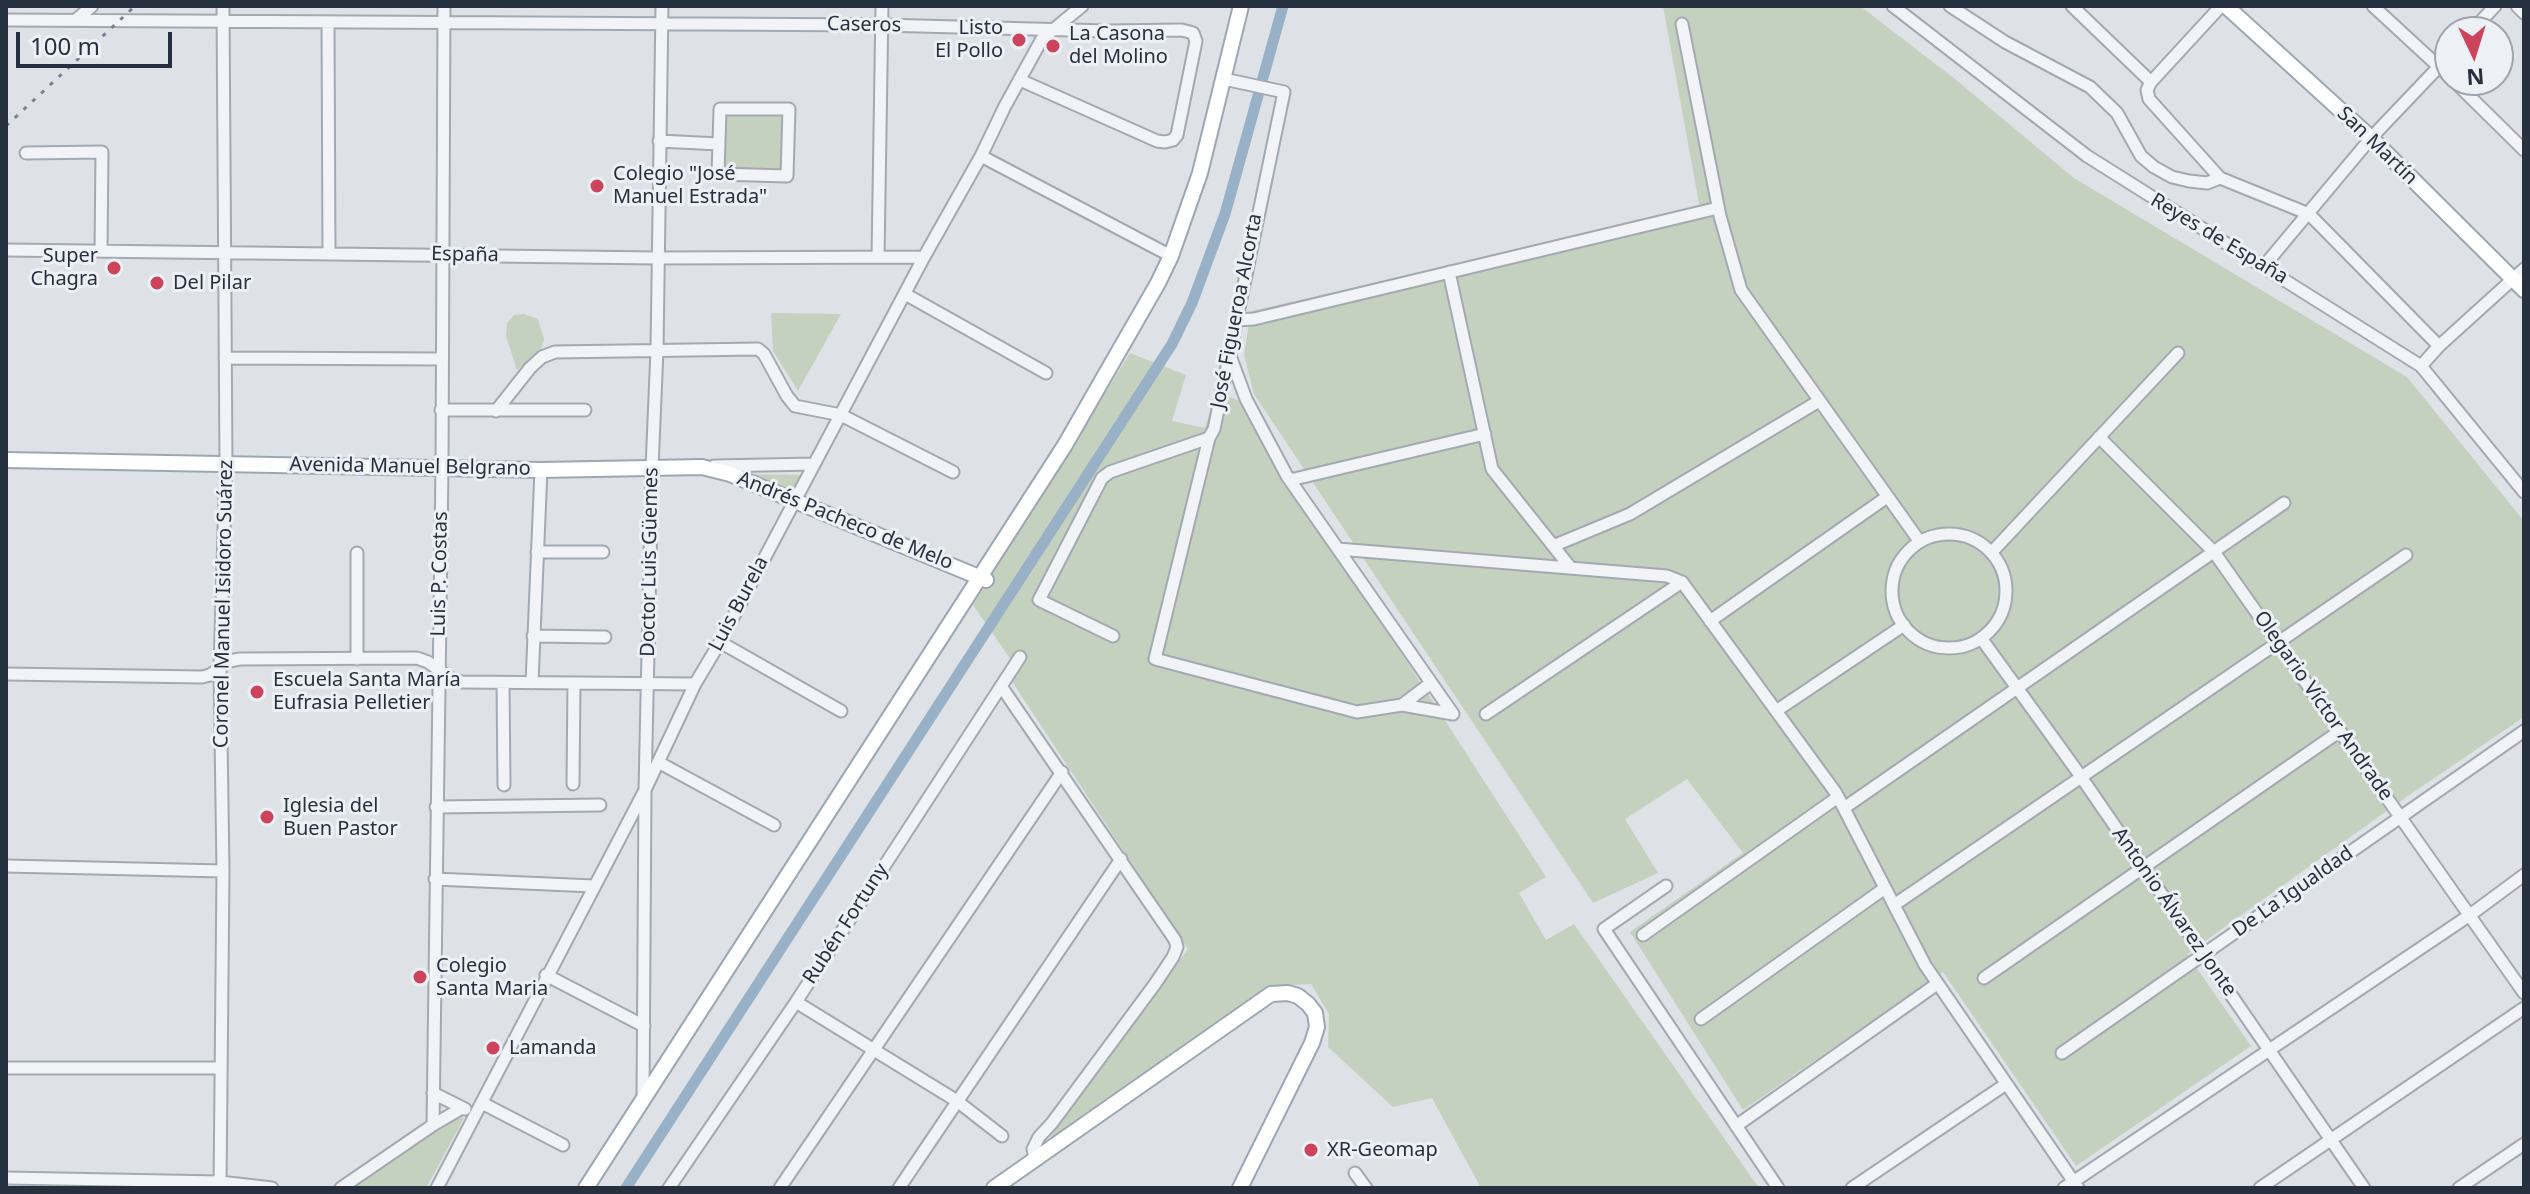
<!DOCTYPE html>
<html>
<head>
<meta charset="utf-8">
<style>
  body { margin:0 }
  #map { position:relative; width:2530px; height:1194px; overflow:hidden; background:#dee2e7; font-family:"Noto Sans",sans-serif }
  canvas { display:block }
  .frame { position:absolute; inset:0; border:8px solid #27303e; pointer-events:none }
  .north { position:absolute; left:2434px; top:16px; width:80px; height:80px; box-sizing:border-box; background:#edf1f5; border:2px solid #9ea4ac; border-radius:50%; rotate:176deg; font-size:22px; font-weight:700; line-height:32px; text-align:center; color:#27303e }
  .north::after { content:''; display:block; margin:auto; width:28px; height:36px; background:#cc435b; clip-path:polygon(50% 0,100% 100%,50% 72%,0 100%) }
  .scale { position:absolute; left:16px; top:32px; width:156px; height:36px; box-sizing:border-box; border:4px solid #27303e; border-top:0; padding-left:10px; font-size:24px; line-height:28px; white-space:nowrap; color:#27303e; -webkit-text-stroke:6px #edf1f5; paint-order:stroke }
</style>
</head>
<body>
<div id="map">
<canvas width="2530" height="1194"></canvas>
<div class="frame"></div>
<div class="north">N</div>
<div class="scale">100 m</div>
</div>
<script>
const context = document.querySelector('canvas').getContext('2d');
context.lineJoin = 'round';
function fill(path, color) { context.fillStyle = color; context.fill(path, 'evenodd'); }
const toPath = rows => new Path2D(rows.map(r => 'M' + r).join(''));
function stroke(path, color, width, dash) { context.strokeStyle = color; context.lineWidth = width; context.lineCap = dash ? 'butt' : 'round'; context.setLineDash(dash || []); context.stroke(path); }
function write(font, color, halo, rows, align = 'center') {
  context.font = font + ' "Noto Sans",sans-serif'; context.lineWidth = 6; context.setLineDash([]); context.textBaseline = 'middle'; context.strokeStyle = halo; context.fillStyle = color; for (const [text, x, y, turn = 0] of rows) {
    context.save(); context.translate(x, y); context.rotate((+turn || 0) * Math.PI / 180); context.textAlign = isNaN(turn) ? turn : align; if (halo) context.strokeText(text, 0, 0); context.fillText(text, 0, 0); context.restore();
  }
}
const green = toPath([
  [1663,6,1860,6,1955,79,2074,178,2407,377,2524,521,2524,717,2405,798,2187,954,2251,1046,2076,1166,1943,972,1743,1110,1630,932,1743,853,1687,779,1625,819,1658,873,1593,903,1254,394,1244,355,1251,311,1700,209],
  [725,115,781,115,781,170,725,169],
  [771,313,841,314,798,391,773,351],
  [524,314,538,319,544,339,541,351,517,370,506,336,507,323,514,315],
  [1130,353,1186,375,1172,421,1205,428,1216,391,1239,401,1546,877,1519,893,1546,940,1574,924,1759,1188,1481,1188,1432,1098,1393,1107,1328,1047,1329,1014,1311,984,1271,986,1055,1138,1050,1137,1188,949,1007,674,1011,660,973,605],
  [743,474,804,475,792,497],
  [457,1116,464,1118,426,1188,354,1188]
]);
const canal = toPath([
  [626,1188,1172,344,1192,303,1225,214,1283,6]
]);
const minor = toPath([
  [1893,6,2087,156,2421,366,2524,492],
  [1950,6,2005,42,2090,87,2117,113,2141,156,2154,167,2172,177,2189,181,2207,183,2220,178],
  [2072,6,2151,82,2147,90,2149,99,2220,178,2309,214,2439,346],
  [2373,6,2450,77],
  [2517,6,2524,13],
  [6,20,882,25,1108,31,1182,30,1193,33,1196,41,1177,135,1173,140,1165,142,1157,141,1020,80],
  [76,20,92,6],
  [328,22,329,254],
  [1682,24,1720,216,1741,290,1920,542],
  [2471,32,2495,6],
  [2453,80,2524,150],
  [2151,82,2221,6],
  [720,109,789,109,787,176,718,174,720,109],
  [659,141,719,144],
  [26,153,102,152,101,251],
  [981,156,1171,256],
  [6,250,658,258,924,257],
  [878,257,882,6],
  [2264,266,2371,138,2450,55],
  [1449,272,1492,469,1570,567],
  [905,294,1046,373],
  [1235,320,1254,319,1718,208],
  [1229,353,1246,399,1287,476,1453,714,1402,705],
  [225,358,442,359],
  [2421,366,2439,346,2524,269],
  [441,410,585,410],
  [496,411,530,368,542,357,555,352,758,349,764,354,787,396,795,406,841,415,953,472],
  [2099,437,2214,552,2524,993],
  [1209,438,1155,659,1357,712,1402,705,1431,683],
  [714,466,814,464],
  [1290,480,1485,434],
  '1892 591a57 57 0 1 1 114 0a57 57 0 1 1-114 0Z',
  [1553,546,1630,514,1819,401],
  [1338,549,1667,576,1682,582,1836,793,1925,965,2078,1188],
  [537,552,603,552],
  [1992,552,2178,353],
  [1710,621,1887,497],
  [533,636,605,637],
  [1113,636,1039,600,1102,478,1110,472,1209,438,1214,429,1284,92,1224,79],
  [1981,638,2077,771,2364,1188],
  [720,642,841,711],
  [357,659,357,553],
  [6,674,202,677,210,675,229,661,240,659,417,658,428,662,450,678,462,682,695,684],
  [503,683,504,785],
  [532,683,541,470],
  [1001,686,1175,940,1177,947,1173,957,1155,984,1052,1123,1039,1137,1033,1149,1035,1159],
  [1776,711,1904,625],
  [1486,714,1682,582],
  [658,762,774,825],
  [573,784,574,683],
  [436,807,600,805],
  [1844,808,2284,503],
  [6,866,223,871],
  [435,879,593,886],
  [1666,886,1604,929,1778,1188],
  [1894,905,2406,555],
  [1643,935,1838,797],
  [546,975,644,1026],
  [1984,978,2340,731],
  [796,1002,957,1101,1002,1136],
  [1701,1019,1885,888],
  [2062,1053,2524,731],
  [6,1068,221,1068],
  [433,1093,465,1109],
  [643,1100,645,790,652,468,657,350,662,6],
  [482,1103,563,1145],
  [433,1125,442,467,444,6],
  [1736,1126,1937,984],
  [1355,1173,1366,1188],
  [6,1178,220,1182,272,1188],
  [220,1188,223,871,220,669,226,463,223,6],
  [341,1188,433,1125,462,1108],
  [437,1188,645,790,695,684,720,642,924,257,981,156,1005,106,1042,39,1082,6],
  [669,1188,796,1002,1020,657],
  [780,1188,1062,772],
  [899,1188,1121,859],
  [1852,1188,2006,1084],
  [2064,1188,2470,915,2524,875],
  [2260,1188,2524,1008],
  [2459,1188,2524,1144]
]);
const major = toPath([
  [2226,6,2371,138,2524,290],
  [6,460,541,470,702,467,730,474,986,580],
  [586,1188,1065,445,1158,283,1171,256,1200,173,1241,6],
  [994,1188,1271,994,1288,993,1298,996,1308,1004,1315,1013,1317,1027,1312,1043,1240,1188]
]);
const rail = toPath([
  [6,126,135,6]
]);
const markers = [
  [1019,40,8,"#cc435b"],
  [1053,46,8,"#cc435b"],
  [597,186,8,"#cc435b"],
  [114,268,8,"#cc435b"],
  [157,283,8,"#cc435b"],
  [257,692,8,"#cc435b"],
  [267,817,8,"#cc435b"],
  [420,977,8,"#cc435b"],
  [493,1048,8,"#cc435b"],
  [1311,1150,8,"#cc435b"]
];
const streetNames = [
  ["Caseros",864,25,1],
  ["San Martín",2377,146,44],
  ["Reyes de España",2219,239,31],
  ["España",465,255,1],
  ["José Figueroa Alcorta",1237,311,-79],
  ["Avenida Manuel Belgrano",410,467,1],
  ["Andrés Pacheco de Melo",845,521,22],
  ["Doctor Luis Güemes",650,562,-89],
  ["Luis P. Costas",440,574,-89],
  ["Coronel Manuel Isidoro Suárez",224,604,-89],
  ["Luis Burela",739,604,-62],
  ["Olegario Víctor Andrade",2323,706,55],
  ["De La Igualdad",2293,892,-35],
  ["Antonio Álvarez Jonte",2174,912,55],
  ["Rubén Fortuny",846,924,-57]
];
const poiNames = [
  ["Listo",1003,28,"right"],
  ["El Pollo",1003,51,"right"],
  ["La Casona",1069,34],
  ["del Molino",1069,57],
  ["Colegio \"José",613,174],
  ["Manuel Estrada\"",613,197],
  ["Super",98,256,"right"],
  ["Chagra",98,279,"right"],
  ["Del Pilar",173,283],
  ["Escuela Santa María",273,680],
  ["Eufrasia Pelletier",273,703],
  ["Iglesia del",283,806],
  ["Buen Pastor",283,829],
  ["Colegio",436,966],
  ["Santa Maria",436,989],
  ["Lamanda",509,1048],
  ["XR-Geomap",1327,1150]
];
fill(green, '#c4d1bf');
stroke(canal, '#99b1c7', 11);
stroke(minor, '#a3a9b1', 15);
stroke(major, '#9da7b3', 18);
stroke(minor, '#f1f3f6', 11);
stroke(major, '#fff', 14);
stroke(rail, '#788291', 3, [4, 8]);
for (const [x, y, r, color] of markers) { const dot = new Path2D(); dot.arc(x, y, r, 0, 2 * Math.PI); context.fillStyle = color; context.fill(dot); stroke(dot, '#edf1f5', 3); }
write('20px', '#27303e', '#edf1f5', streetNames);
write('20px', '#27303e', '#edf1f5', poiNames, 'left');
</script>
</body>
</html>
